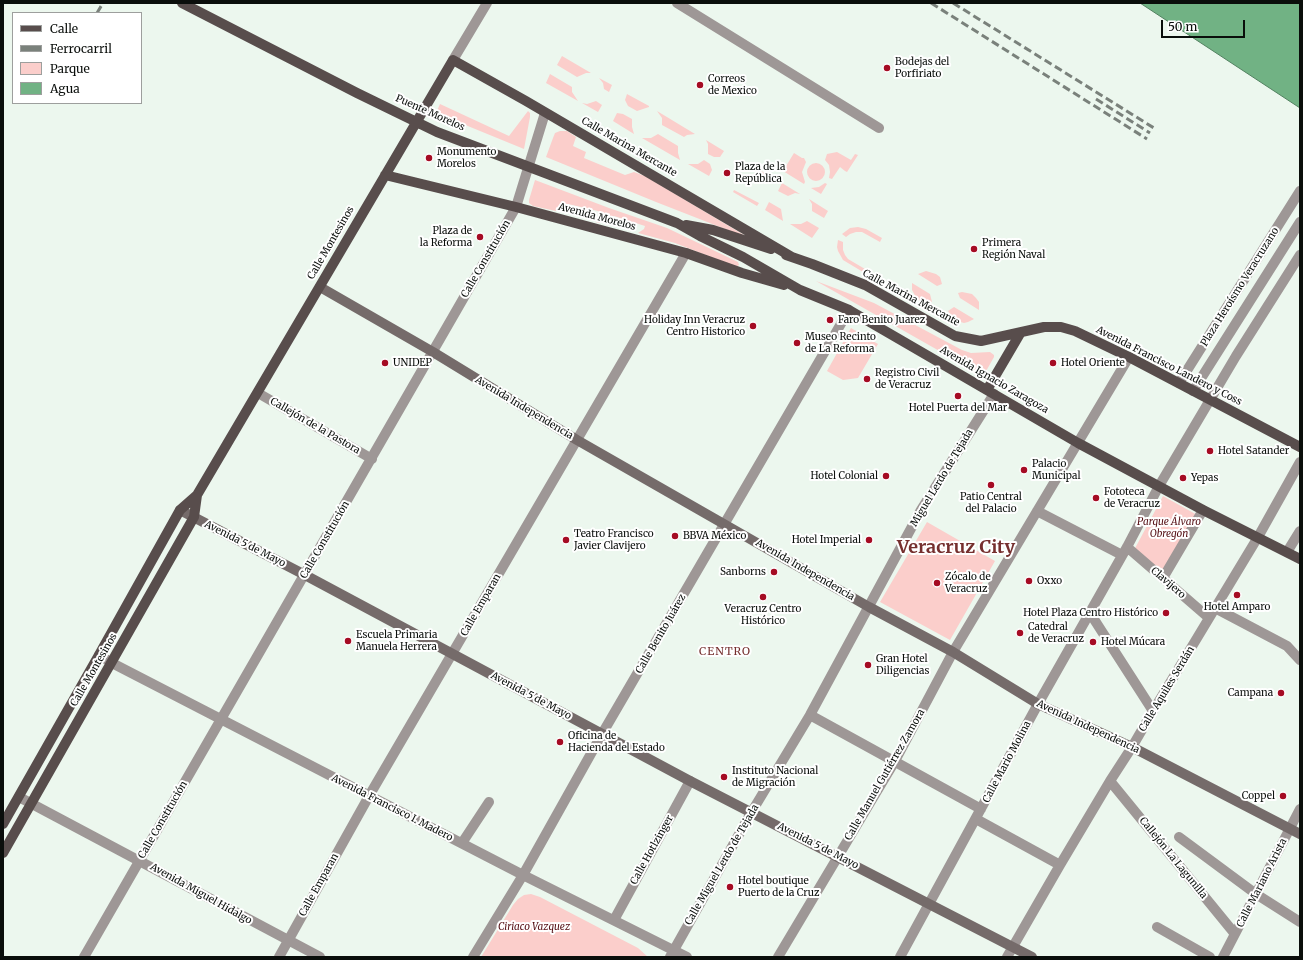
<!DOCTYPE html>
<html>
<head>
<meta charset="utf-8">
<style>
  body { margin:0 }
  #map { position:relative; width:1303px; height:960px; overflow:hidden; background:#ecf7ee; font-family:Merriweather,serif }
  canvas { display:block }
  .frame { position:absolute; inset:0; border:4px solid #0a0e0b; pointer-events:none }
  .legend { position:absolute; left:12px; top:12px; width:130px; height:92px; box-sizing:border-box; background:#fff; border:1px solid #9d9f9d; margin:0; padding:5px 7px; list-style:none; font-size:12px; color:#0a0e0b }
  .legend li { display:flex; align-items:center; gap:8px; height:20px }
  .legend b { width:20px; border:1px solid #9d9f9d }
  .scale { position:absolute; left:1161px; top:20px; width:84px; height:18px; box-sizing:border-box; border:2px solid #0a0e0b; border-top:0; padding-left:5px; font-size:12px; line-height:14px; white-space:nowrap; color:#0a0e0b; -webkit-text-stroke:3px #fff; paint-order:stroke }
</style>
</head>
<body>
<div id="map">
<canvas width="1303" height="960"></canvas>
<div class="frame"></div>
<ul class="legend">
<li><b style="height:5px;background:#584d4c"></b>Calle</li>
<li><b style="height:5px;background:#7a817b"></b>Ferrocarril</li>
<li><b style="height:11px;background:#fbcecb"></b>Parque</li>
<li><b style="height:11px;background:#71b284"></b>Agua</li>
</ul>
<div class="scale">50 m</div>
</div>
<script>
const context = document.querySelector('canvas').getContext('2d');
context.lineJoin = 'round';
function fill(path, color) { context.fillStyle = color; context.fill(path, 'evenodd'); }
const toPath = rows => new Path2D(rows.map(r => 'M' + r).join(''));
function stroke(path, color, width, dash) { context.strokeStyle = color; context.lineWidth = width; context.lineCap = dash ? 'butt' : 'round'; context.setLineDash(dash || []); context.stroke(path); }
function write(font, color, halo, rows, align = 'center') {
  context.font = font + ' Merriweather,serif'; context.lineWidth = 4; context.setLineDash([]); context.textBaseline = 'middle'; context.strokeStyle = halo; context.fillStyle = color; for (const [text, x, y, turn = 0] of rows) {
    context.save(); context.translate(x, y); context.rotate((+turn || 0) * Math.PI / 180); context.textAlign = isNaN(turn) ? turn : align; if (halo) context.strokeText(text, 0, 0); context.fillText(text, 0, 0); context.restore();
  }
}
const green = toPath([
  [562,56,591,73,586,73,577,77,557,65],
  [550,74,572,87,572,92,578,101,546,83],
  [599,78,612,85,609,92,604,89,603,83],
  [627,94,649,106,649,107,637,111,628,106,625,100],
  [596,101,602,105,598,112,582,103,587,104],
  [440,104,509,136,528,111,530,113,530,117,524,149,436,113],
  [657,111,695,134,687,135,684,137,662,125,662,118],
  [617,113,623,114,632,119,632,127,634,134,613,121],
  [560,131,567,131,576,137,573,146,586,152,584,158,625,175,634,172,645,176,744,235,743,236,656,202,546,157,553,138,555,133],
  [658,134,678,146,678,153,680,160,642,138,651,138],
  [706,140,724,151,720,157,714,157,708,154,708,144],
  [837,152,851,160,855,154,858,155,847,172,845,171,840,167,832,179,829,178,830,172,829,165,825,160,827,154],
  [794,153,802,158,804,158,806,162,802,172,805,182,804,184,783,171],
  [704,160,710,164,712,170,709,176,688,164,698,164],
  '807 172a9 9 0 1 1 18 0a9 9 0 1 1-18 0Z',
  [750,165,774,178,773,181,748,167],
  [535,180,609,208,667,228,738,262,739,265,736,267,675,243,638,233,644,229,645,226,614,216,599,223,596,222,596,219,601,217,598,211,568,204,556,211,533,206,529,203,529,200],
  [782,183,800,194,795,193,788,196,778,191],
  [825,183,827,184,821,194,811,188,819,187],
  [734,190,759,203,757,206,733,192],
  [809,199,828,211,824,218,812,211,812,204],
  [769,202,781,209,783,221,765,210],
  [807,221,819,228,812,238,790,224,801,224],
  [858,227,866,229,882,238,880,242,862,232,856,232,850,234,846,237,842,234,850,228],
  [838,240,843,242,843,250,845,255,848,259,865,269,863,272,843,260,838,251,837,247],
  [926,271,936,274,940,277,942,284,937,286,918,274],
  [816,281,874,303,962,350,971,353,990,352,994,355,994,357,985,373,980,374],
  [912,283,930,294,932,302,922,302,917,299,912,290],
  [962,292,972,294,976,298,979,302,979,310,960,298,958,293],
  [954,307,974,319,968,322,964,323,954,320,948,311],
  [851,328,878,344,858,378,843,380,827,371],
  [1163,496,1199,516,1163,578,1133,552],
  [927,522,995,561,950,640,880,602],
  [531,894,540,897,638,948,648,957,481,957,513,905,518,899,524,895]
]);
const water = toPath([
  [1140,3,1300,3,1300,108,1140,3]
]);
const street = toPath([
  [677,3,879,128],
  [453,60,487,3],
  [1179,383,1300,191],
  [1193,391,1300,222],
  [258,393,372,459],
  [1037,511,1122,555],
  [1127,547,1209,618],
  [1287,552,1300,531],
  [1163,578,1203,510],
  [1215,608,1287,646,1300,660],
  [1090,613,1153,711],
  [99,655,112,663,523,875,687,957],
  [810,715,981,809],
  [1110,781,1235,934],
  [19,797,320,957],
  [976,819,1060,865],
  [1179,837,1256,894,1300,922],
  [462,843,489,802],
  [614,920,690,781],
  [1157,927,1210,957],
  [84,957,516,207,545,113],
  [279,957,369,796,686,253],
  [473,957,523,875,602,734,849,310],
  [670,957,751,813,810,715,921,510,994,394],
  [778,957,895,761,953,652,1129,357],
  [900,957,1038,704,1127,547,1159,486,1236,356,1300,255],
  [1007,957,1060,865,1110,781,1132,747,1153,711,1258,537,1300,462],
  [1223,957,1300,809]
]);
const secondary = toPath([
  [320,287,433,352,577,440,869,607,953,652,1038,704,1132,747,1300,834],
  [180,510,305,575,690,781,1032,957]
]);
const primary = toPath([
  [182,3,357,93,437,132,677,223,700,236,743,257,800,290,849,310,1078,443,1203,510,1300,559],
  [385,175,516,207,686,253,742,273,784,285],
  [686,225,713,230,771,249],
  [786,255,812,264,865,285,955,336,981,341,1044,327,1061,327,1075,331,1129,357,1300,447],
  [987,390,1021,332],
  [3,824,99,655,180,510,197,495,453,60,526,101,792,257],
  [3,853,194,517,197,495]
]);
const rail = toPath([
  [931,3,1147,139],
  [953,3,1154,128],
  [97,13,103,3],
  [1096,99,1150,133]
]);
const markers = [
  [887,68,4,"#a50b23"],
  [700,85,4,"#a50b23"],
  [429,158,4,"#a50b23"],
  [727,173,4,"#a50b23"],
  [480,237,4,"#a50b23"],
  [974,249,4,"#a50b23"],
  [830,320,4,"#a50b23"],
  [753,326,4,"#a50b23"],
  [797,343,4,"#a50b23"],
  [385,363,4,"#a50b23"],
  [1053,363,4,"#a50b23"],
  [867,379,4,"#a50b23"],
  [958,396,4,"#a50b23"],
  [1210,451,4,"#a50b23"],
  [1024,470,4,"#a50b23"],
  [886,476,4,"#a50b23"],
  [1183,478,4,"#a50b23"],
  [991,485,4,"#a50b23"],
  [1096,498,4,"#a50b23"],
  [675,536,4,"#a50b23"],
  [566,540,4,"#a50b23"],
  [869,540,4,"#a50b23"],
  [774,572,4,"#a50b23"],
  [1029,581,4,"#a50b23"],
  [937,583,4,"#a50b23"],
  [1237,595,4,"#a50b23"],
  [763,597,4,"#a50b23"],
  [1166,613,4,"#a50b23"],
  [1020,633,4,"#a50b23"],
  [348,641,4,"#a50b23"],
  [1093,642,4,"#a50b23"],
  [868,665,4,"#a50b23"],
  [1281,693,4,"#a50b23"],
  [560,742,4,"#a50b23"],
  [724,777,4,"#a50b23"],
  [1283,796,4,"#a50b23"],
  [730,887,4,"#a50b23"]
];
const poiNames = [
  ["Bodejas del",895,62],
  ["Porfiriato",895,74],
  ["Correos",708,79],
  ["de Mexico",708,91],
  ["Monumento",437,152],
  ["Morelos",437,164],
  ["Plaza de la",735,167],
  ["República",735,179],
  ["Plaza de",472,231,"right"],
  ["la Reforma",472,243,"right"],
  ["Primera",982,243],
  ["Región Naval",982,255],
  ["Holiday Inn Veracruz",745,320,"right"],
  ["Centro Historico",745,332,"right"],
  ["Faro Benito Juarez",838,320],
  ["Museo Recinto",805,337],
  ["de La Reforma",805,349],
  ["UNIDEP",393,363],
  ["Hotel Oriente",1061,363],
  ["Registro Civil",875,373],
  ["de Veracruz",875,385],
  ["Hotel Puerta del Mar",958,408,"center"],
  ["Hotel Satander",1218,451],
  ["Palacio",1032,464],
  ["Municipal",1032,476],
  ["Hotel Colonial",878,476,"right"],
  ["Yepas",1191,478],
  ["Fototeca",1104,492],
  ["de Veracruz",1104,504],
  ["Patio Central",991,497,"center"],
  ["del Palacio",991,509,"center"],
  ["Teatro Francisco",574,534],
  ["Javier Clavijero",574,546],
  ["BBVA México",683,536],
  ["Hotel Imperial",861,540,"right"],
  ["Sanborns",766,572,"right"],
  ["Zócalo de",945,577],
  ["Veracruz",945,589],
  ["Oxxo",1037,581],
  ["Hotel Amparo",1237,607,"center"],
  ["Veracruz Centro",763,609,"center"],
  ["Histórico",763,621,"center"],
  ["Hotel Plaza Centro Histórico",1158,613,"right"],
  ["Catedral",1028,627],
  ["de Veracruz",1028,639],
  ["Escuela Primaria",356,635],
  ["Manuela Herrera",356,647],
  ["Hotel Múcara",1101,642],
  ["Gran Hotel",876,659],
  ["Diligencias",876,671],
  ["Campana",1273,693,"right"],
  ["Oficina de",568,736],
  ["Hacienda del Estado",568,748],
  ["Instituto Nacional",732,771],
  ["de Migración",732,783],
  ["Coppel",1275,796,"right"],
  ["Hotel boutique",738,881],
  ["Puerto de la Cruz",738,893]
];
const streetNames = [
  ["Puente Morelos",430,113,24],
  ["Calle Marina Mercante",629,147,30],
  ["Avenida Morelos",597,217,15],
  ["Calle Montesinos",331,243,-60],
  ["Calle Constitución",486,259,-60],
  ["Plaza Heroísmo Veracruzano",1240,287,-58],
  ["Calle Marina Mercante",911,298,28],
  ["Avenida Francisco Landero y Coss",1169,366,27],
  ["Avenida Ignacio Zaragoza",994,380,30],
  ["Avenida Independencia",524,408,31],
  ["Callejón de la Pastora",315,426,30],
  ["Miguel Lerdo de Tejada",942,478,-59],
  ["Calle Constitución",325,540,-60],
  ["Avenida 5 de Mayo",245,544,27],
  ["Avenida Independencia",805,570,30],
  ["Clavijero",1168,583,41],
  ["Calle Emparan",481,605,-60],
  ["Calle Benito Juárez",661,634,-60],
  ["Calle Montesinos",94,670,-60],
  ["Calle Aquiles Serdán",1167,689,-59],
  ["Avenida 5 de Mayo",531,696,28],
  ["Avenida Independencia",1088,727,25],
  ["Calle Mario Molina",1007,762,-62],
  ["Calle Manuel Gutiérrez Zamora",885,775,-60],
  ["Avenida Francisco I. Madero",392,808,27],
  ["Calle Constitución",163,820,-60],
  ["Avenida 5 de Mayo",818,846,27],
  ["Calle Hotlzinger",652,850,-61],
  ["Callejón La Lagunilla",1173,858,51],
  ["Calle Miguel Lerdo de Tejada",722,865,-60],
  ["Calle Mariano Arista",1262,883,-63],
  ["Calle Emparan",319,885,-61],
  ["Avenida Miguel Hidalgo",201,894,29]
];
const parkNames = [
  ["Parque Álvaro",1169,522],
  ["Obregón",1169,534],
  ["Ciriaco Vazquez",534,927]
];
const neighbourhoodNames = [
  ["CENTRO",725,652]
];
const townNames = [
  ["Veracruz City",956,548]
];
fill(green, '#fbcecb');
fill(water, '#71b284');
stroke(water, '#528160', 1);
stroke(street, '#9e9796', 10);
stroke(secondary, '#756b6a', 10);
stroke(primary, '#584d4c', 10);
stroke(rail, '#7a817b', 3, [8, 4]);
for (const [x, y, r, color] of markers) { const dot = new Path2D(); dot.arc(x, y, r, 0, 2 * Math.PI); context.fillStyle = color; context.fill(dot); stroke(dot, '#fff', 1.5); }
write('10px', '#0a0e0b', '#fff', poiNames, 'left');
write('10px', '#0a0e0b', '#fff', streetNames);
write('italic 10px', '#540e13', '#fff', parkNames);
context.letterSpacing = '1px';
write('11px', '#752f2e', '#fff', neighbourhoodNames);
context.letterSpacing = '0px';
write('bold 18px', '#752f2e', '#fff', townNames);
</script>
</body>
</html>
